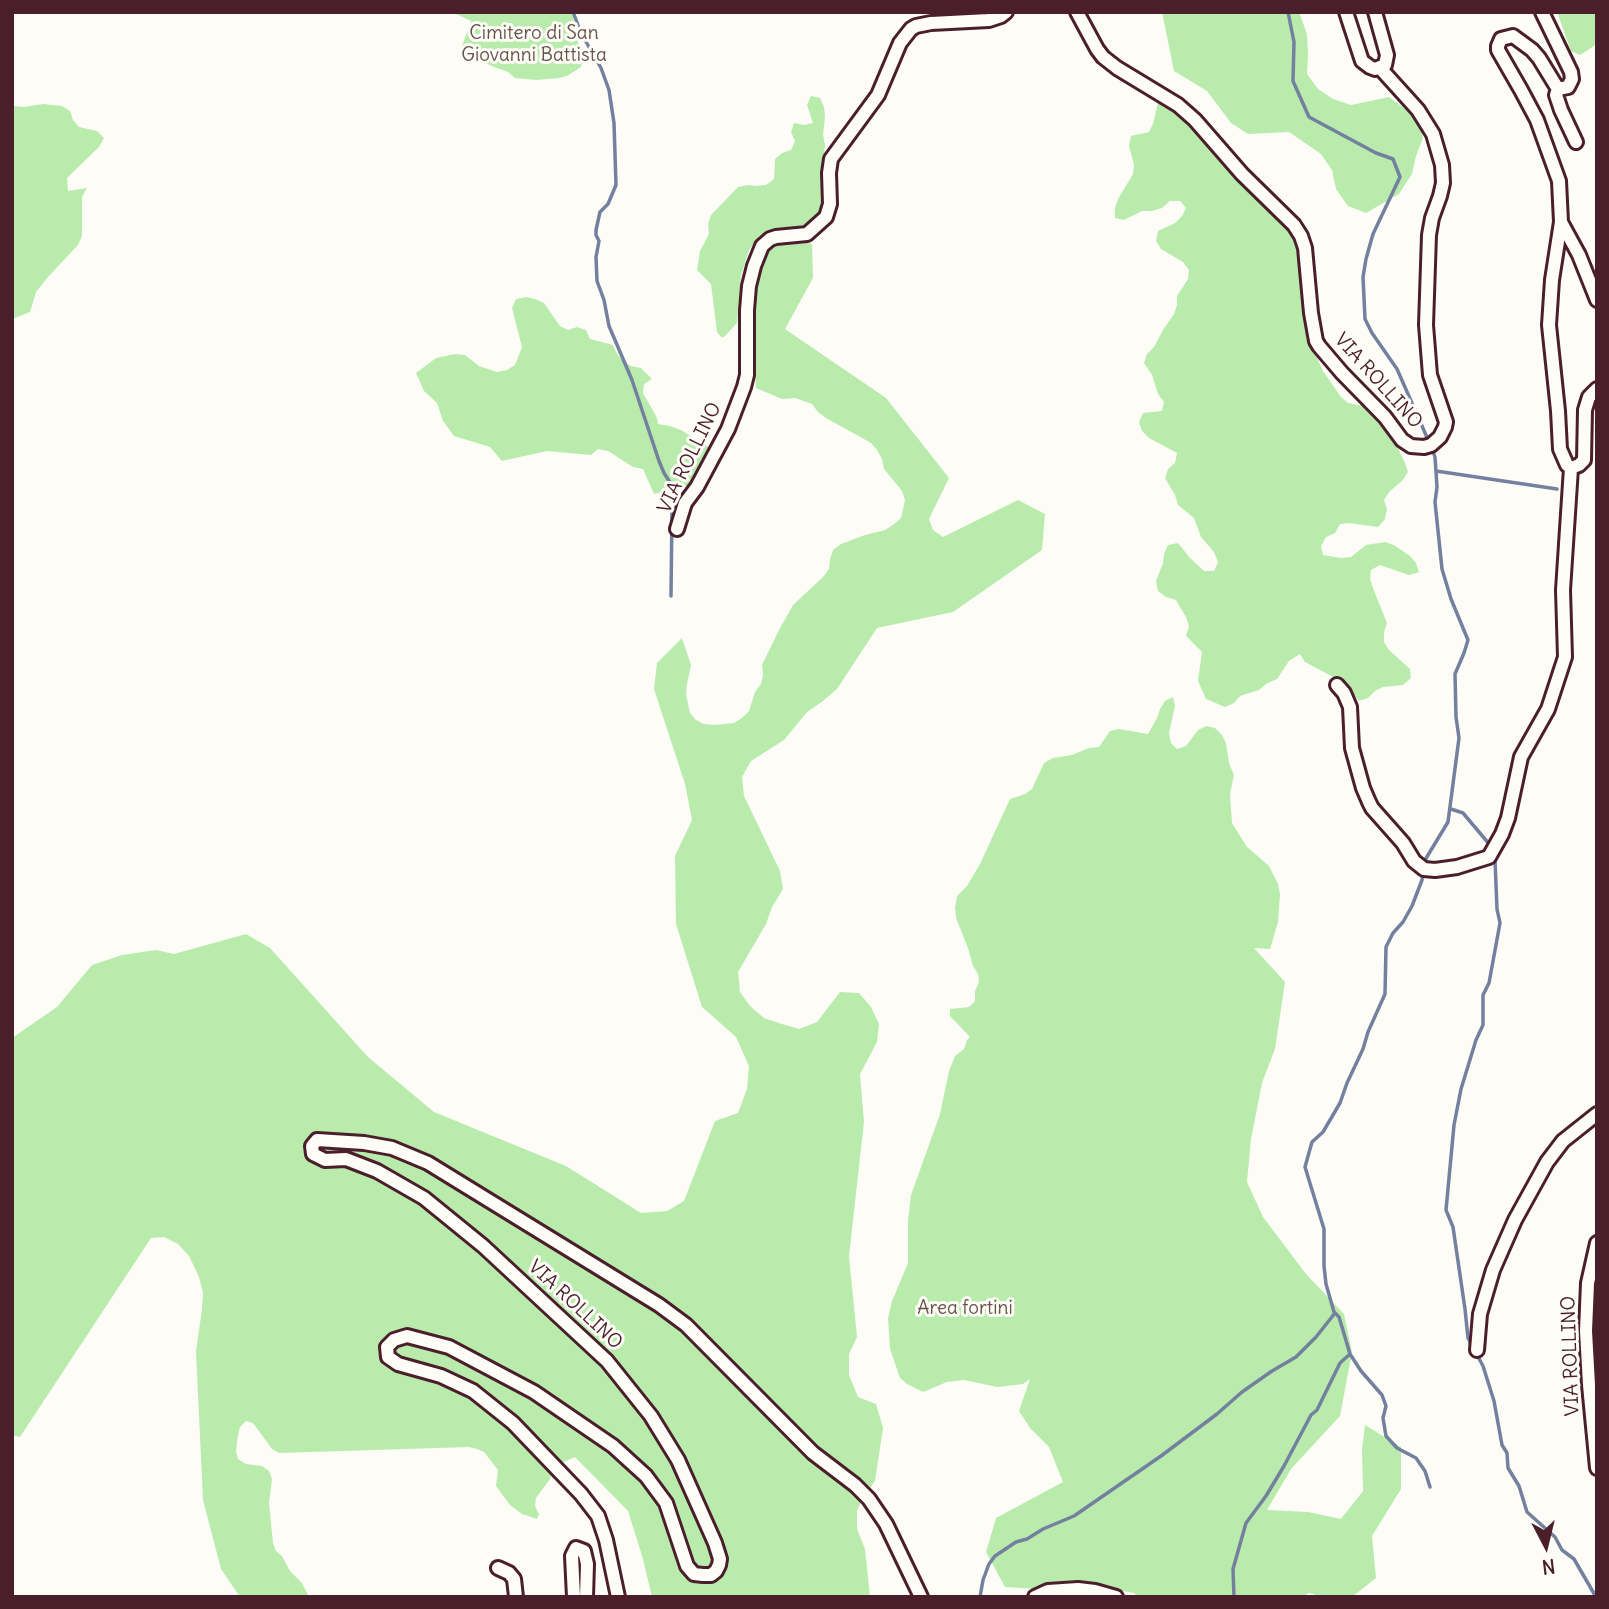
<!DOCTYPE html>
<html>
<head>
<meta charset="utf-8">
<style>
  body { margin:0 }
  #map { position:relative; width:1609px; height:1609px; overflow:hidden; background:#fdfcf7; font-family:Delius,sans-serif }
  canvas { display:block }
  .frame { position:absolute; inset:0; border:14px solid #4a1f2b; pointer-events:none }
  .north { position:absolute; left:1511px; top:1511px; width:70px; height:70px; -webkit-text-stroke:5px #fdfcf7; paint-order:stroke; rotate:173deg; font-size:19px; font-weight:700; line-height:28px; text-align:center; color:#4a1f2b }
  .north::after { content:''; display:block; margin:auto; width:24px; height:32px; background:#4a1f2b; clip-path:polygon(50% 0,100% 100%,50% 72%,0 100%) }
</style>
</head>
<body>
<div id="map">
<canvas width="1609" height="1609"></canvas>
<div class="frame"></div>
<div class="north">N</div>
</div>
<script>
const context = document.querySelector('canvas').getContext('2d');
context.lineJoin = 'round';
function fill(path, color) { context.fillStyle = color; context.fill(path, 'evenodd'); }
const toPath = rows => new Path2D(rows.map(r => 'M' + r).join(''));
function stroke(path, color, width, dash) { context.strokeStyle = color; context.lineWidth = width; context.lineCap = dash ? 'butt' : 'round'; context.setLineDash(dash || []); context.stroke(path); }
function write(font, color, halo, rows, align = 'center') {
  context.font = font + ' Delius,sans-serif'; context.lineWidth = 6; context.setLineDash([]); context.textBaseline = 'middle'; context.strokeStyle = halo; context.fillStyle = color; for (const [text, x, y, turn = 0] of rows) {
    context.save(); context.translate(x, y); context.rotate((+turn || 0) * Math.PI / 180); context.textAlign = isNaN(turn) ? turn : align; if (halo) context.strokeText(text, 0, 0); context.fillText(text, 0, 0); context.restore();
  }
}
const green = toPath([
  [452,12,572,12,582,62,581,67,567,76,559,78,537,80,515,78,508,72,494,67,475,58,462,46,471,21],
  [1162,12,1299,12,1307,34,1308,54,1307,74,1318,89,1333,99,1351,105,1389,97,1419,119,1423,138,1416,156,1412,174,1399,194,1366,213,1348,206,1336,189,1332,170,1321,154,1289,132,1248,134,1231,123,1207,91,1174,71],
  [1557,12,1597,12,1597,44,1580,55,1571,51],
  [811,96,820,98,824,107,825,117,823,135,825,145,823,169,825,179,822,207,817,215,801,227,771,232,759,236,749,250,741,276,737,323,724,337,721,337,717,332,711,284,697,270,700,251,709,234,708,224,711,215,738,187,748,185,757,186,766,185,774,179,775,159,782,153,791,150,795,141,791,132,794,123,804,125,813,123,807,105],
  [1159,98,1182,113,1194,125,1227,169,1281,220,1294,238,1302,265,1309,340,1323,371,1341,397,1348,403,1373,408,1386,424,1405,463,1408,472,1403,480,1389,492,1384,500,1387,509,1385,519,1378,527,1349,523,1340,524,1335,533,1326,537,1321,546,1323,555,1341,558,1351,557,1366,545,1385,542,1394,545,1410,556,1416,563,1419,572,1409,575,1380,565,1371,570,1370,579,1373,588,1387,623,1384,632,1384,642,1389,650,1410,669,1411,678,1403,685,1383,687,1375,691,1368,698,1359,701,1347,686,1339,680,1305,662,1300,654,1289,661,1277,679,1266,684,1259,690,1240,696,1234,703,1225,707,1206,699,1198,681,1202,652,1186,636,1189,626,1186,617,1176,600,1166,597,1158,591,1156,581,1163,563,1164,554,1168,545,1178,543,1190,558,1204,571,1214,571,1218,562,1214,552,1201,537,1194,518,1178,505,1175,495,1165,478,1168,469,1175,463,1177,453,1149,438,1142,431,1139,422,1143,413,1162,411,1164,402,1158,394,1152,375,1144,363,1147,354,1154,347,1163,330,1174,314,1177,305,1177,296,1188,279,1189,270,1183,262,1161,249,1156,241,1158,231,1175,223,1182,216,1186,208,1180,201,1170,201,1162,208,1152,211,1142,211,1124,220,1115,218,1115,208,1118,199,1133,174,1134,165,1129,146,1131,136,1149,132,1153,124],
  [43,104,62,106,70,111,73,120,79,127,97,131,104,138,99,147,67,178,68,191,87,188,82,197,82,236,78,245,48,277,36,292,30,312,12,319,12,106,24,107],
  [793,240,812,244,813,278,785,329,886,398,949,478,929,519,933,530,943,537,1018,500,1045,514,1042,550,953,612,877,628,837,689,823,701,807,712,784,740,751,761,742,777,744,796,780,871,783,889,772,907,766,924,738,972,740,992,750,1006,764,1018,782,1024,799,1029,817,1022,840,992,859,993,871,1007,879,1024,877,1042,860,1074,864,1122,849,1256,857,1337,849,1354,849,1375,858,1397,876,1404,883,1428,875,1481,862,1499,857,1511,857,1529,865,1549,870,1597,652,1597,643,1559,628,1511,575,1457,555,1466,550,1479,536,1498,535,1506,539,1514,537,1519,522,1514,510,1505,496,1486,498,1470,484,1452,477,1449,469,1447,279,1453,272,1449,253,1423,246,1421,240,1427,238,1435,236,1451,238,1459,246,1464,262,1466,269,1471,272,1479,269,1503,273,1543,276,1551,282,1556,290,1571,302,1583,309,1597,240,1597,221,1569,203,1500,196,1351,202,1309,203,1293,199,1277,189,1256,178,1244,164,1237,151,1238,20,1437,12,1435,12,1038,57,1007,92,965,122,955,156,950,174,954,246,934,270,948,368,1057,434,1112,566,1166,641,1213,667,1211,684,1201,715,1121,738,1113,747,1089,749,1066,736,1037,702,1007,676,924,675,856,692,820,685,784,654,689,657,663,682,638,691,665,687,684,686,694,690,713,696,720,704,724,714,725,734,723,742,718,749,711,755,692,761,684,763,675,762,665,779,630,793,605,823,577,829,569,830,559,833,550,841,544,865,535,885,530,893,525,901,518,905,500,902,491,884,469,882,459,877,450,871,443,826,418,818,412,812,404,795,398,782,399,756,388,752,315,755,285,764,257,775,245],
  [526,297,535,299,544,303,560,326,568,330,577,327,586,330,590,339,613,345,617,354,623,361,631,366,641,368,652,379,644,384,643,393,657,418,658,424,670,426,681,430,707,446,712,452,694,484,654,494,643,469,633,467,608,451,598,449,591,455,547,451,502,461,490,447,454,436,443,421,437,403,424,391,416,373,436,358,455,354,465,355,479,366,497,372,507,370,515,365,522,347,512,308,516,299],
  [1173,697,1175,706,1169,733,1171,743,1177,749,1186,746,1198,730,1206,726,1215,728,1222,735,1226,743,1229,763,1234,775,1230,794,1232,823,1247,847,1269,866,1278,884,1280,894,1278,922,1270,949,1254,948,1285,982,1275,1049,1262,1083,1251,1139,1247,1182,1263,1217,1306,1274,1344,1314,1352,1352,1340,1416,1291,1469,1267,1510,1308,1512,1341,1519,1363,1491,1362,1450,1365,1425,1401,1447,1401,1489,1372,1536,1376,1578,1352,1597,1323,1597,1309,1593,1302,1597,1138,1597,1134,1593,1083,1584,1038,1589,1005,1587,986,1552,996,1518,1063,1482,1049,1447,1030,1428,1019,1411,1030,1379,1023,1384,997,1387,964,1380,947,1382,923,1392,907,1384,900,1378,890,1349,888,1318,892,1301,908,1263,908,1221,911,1195,940,1114,949,1071,955,1056,964,1049,967,1040,970,1037,950,1016,950,1009,969,1007,975,1001,975,991,979,982,978,974,973,966,968,948,956,918,955,908,957,896,967,886,980,864,1010,799,1025,794,1032,789,1044,763,1053,758,1072,755,1089,748,1099,747,1110,731,1119,729,1148,734,1157,718,1160,709,1165,701]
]);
const stream = toPath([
  [573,12,581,33,601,68,609,90,614,123,616,185,608,204,600,212,596,230,596,235,599,241,596,257,597,281,604,300,609,326,632,380,659,461,664,473,671,484,672,511,671,596],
  [1288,12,1294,42,1293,81,1309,117,1376,153,1393,159,1400,177,1373,234,1366,259,1363,277,1365,319,1372,333,1397,369,1429,442],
  [1436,471,1557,489],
  [1451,809,1463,813,1490,845],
  [1494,856,1495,860,1497,909,1500,923,1489,983,1483,995,1483,1025,1476,1040,1461,1089,1454,1125,1446,1210,1453,1227,1465,1309,1468,1338,1483,1366,1494,1401,1502,1445,1507,1453,1508,1468,1519,1486,1527,1512,1555,1537,1562,1550,1574,1559,1596,1597],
  [1425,864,1425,860,1448,822,1459,738,1456,717,1455,674,1464,653,1468,640,1451,599,1442,569,1435,502,1437,487,1435,457,1432,449],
  [1423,872,1422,880,1412,906,1403,922,1393,933,1386,947,1385,994,1368,1032,1363,1049,1347,1083,1340,1103,1323,1132,1312,1142,1305,1167,1324,1229,1324,1266,1326,1284,1334,1312,1339,1317,1350,1354,1361,1371,1382,1395,1386,1406,1383,1418,1386,1436,1397,1448,1416,1458,1425,1471,1430,1487],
  [980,1597,983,1580,989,1564,995,1556,1016,1542,1027,1539,1043,1529,1074,1516,1161,1456,1217,1414,1242,1392,1272,1371,1296,1357,1316,1337,1335,1313],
  [1234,1597,1233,1569,1246,1523,1266,1496,1284,1466,1311,1415,1317,1410,1340,1363,1350,1354]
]);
const street = toPath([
  [1077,12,1097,49,1103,57,1117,68,1178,105,1195,120,1242,174,1294,225,1301,236,1305,248,1311,313,1316,341,1319,346,1342,373,1385,417,1402,440,1411,446,1424,447,1431,445,1440,437,1445,427,1446,422,1430,375,1426,325,1429,235,1432,218,1440,196,1443,183,1442,165,1433,134,1418,110,1380,68],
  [1346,12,1362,61,1370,67,1375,69,1385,65,1387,55,1375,12],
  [1542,12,1571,72,1572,79,1568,87,1558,89,1539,58,1532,50,1513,36,1501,39,1498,46,1498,50,1521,90,1537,120,1559,181,1561,222,1552,280,1549,325,1558,411,1560,449,1567,465,1571,468,1579,465,1584,460,1585,410,1589,397,1597,389],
  [1558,89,1556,95,1561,110,1576,142],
  [1561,222,1579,255,1597,300],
  [677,529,685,503,697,487,728,429,744,387,747,375,747,310,749,286,754,266,762,246,770,239,776,237,807,234,826,217,830,204,829,173,831,159,878,95,900,43,911,29,916,26,931,23,989,20,1001,16,1006,12],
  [1337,685,1344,693,1350,707,1352,748,1363,788,1369,802,1372,808,1403,843,1414,861,1424,869,1435,870,1457,867,1489,857,1502,834,1508,818,1521,757,1548,709,1565,657,1563,590,1571,468],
  [1597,1243,1588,1283,1586,1331,1589,1385,1597,1468],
  [1477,1350,1480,1314,1493,1270,1515,1220,1547,1162,1563,1141,1597,1114],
  [498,1568,509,1573,514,1579,516,1597],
  [574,1597,572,1556,576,1548,584,1551,587,1564,586,1597],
  [618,1597,606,1540,598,1516,581,1494,513,1423,473,1391,441,1376,398,1364,388,1357,387,1347,394,1340,407,1336,449,1347,534,1392,613,1446,646,1476,666,1503,687,1566,694,1574,703,1575,711,1575,716,1571,719,1565,720,1559,715,1543,678,1460,651,1416,607,1361,483,1246,424,1198,377,1171,346,1159,325,1160,313,1154,312,1146,317,1140,364,1143,392,1148,428,1163,659,1305,686,1325,813,1453,855,1485,869,1499,886,1524,921,1597],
  [1035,1597,1048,1591,1078,1589,1095,1591,1116,1597]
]);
const parkNames = [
  ["Cimitero di San",534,34],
  ["Giovanni Battista",534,56],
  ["Area fortini",965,1309]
];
const streetNames = [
  ["VIA ROLLINO",1378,381,48],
  ["VIA ROLLINO",690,458,-64],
  ["VIA ROLLINO",575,1305,43],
  ["VIA ROLLINO",1571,1356,-92]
];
fill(green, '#b9ecac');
stroke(stream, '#73809e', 3.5);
stroke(street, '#4a1f2b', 18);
stroke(street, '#fdfcf7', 12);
write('19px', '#66524b', '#fdfcf7', parkNames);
write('19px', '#4a1f2b', '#fdfcf7', streetNames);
</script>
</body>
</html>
